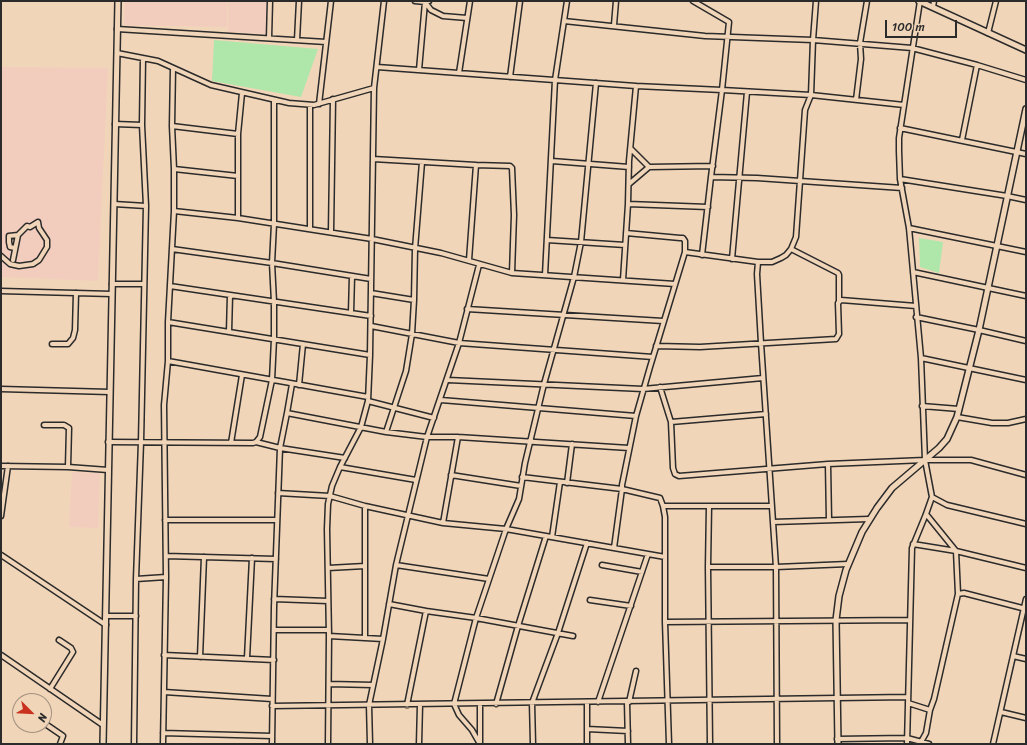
<!DOCTYPE html>
<html>
<head>
<meta charset="utf-8">
<style>
  body { margin:0 }
  #map { position:relative; width:1027px; height:745px; overflow:hidden; background:#f1d5b8; font-family:Sriracha,sans-serif }
  canvas { display:block }
  .frame { position:absolute; inset:0; border:2px solid #2b2b2b; pointer-events:none }
  .north { position:absolute; left:12px; top:693px; width:40px; height:40px; box-sizing:border-box; background:#f1d5b8; border:1px solid #a29180; border-radius:50%; rotate:114deg; font-size:11px; font-weight:700; line-height:16px; text-align:center; color:#2b2b2b }
  .north::after { content:''; display:block; margin:auto; width:14px; height:18px; background:#c8321e; clip-path:polygon(50% 0,100% 100%,50% 72%,0 100%) }
  .scale { position:absolute; left:885px; top:20px; width:72px; height:18px; box-sizing:border-box; border:2px solid #2b2b2b; border-top:0; padding-left:5px; font-size:12px; line-height:14px; white-space:nowrap; color:#2b2b2b; -webkit-text-stroke:3px #f1d5b8; paint-order:stroke }
</style>
</head>
<body>
<div id="map">
<canvas width="1027" height="745"></canvas>
<div class="frame"></div>
<div class="north">N</div>
<div class="scale">100 m</div>
</div>
<script>
const context = document.querySelector('canvas').getContext('2d');
context.lineJoin = 'round';
function fill(path, color) { context.fillStyle = color; context.fill(path, 'evenodd'); }
const toPath = rows => new Path2D(rows.map(r => 'M' + r).join(''));
function stroke(path, color, width, dash) { context.strokeStyle = color; context.lineWidth = width; context.lineCap = dash ? 'butt' : 'round'; context.setLineDash(dash || []); context.stroke(path); }
const built = toPath([
  [125,1,227,1,227,27,124,25],
  [228,1,267,1,267,34,228,32],
  [1,67,108,68,98,281,1,277],
  [72,472,100,473,98,528,69,527]
]);
const green = toPath([
  [214,40,318,49,301,97,212,81],
  [919,238,943,242,939,273,920,267]
]);
const minor = toPath([
  [415,1,425,2,429,1],
  [693,1,729,22,722,90,811,95,904,105],
  [425,2,431,10,443,16,467,18],
  [933,7,934,1],
  [564,21,705,36,813,40,912,48,977,65,1026,80],
  [614,25,616,1],
  [117,29,326,42],
  [988,33,996,1],
  [269,38,270,1],
  [297,40,299,1],
  [117,53,158,61,211,85,289,103,314,105,374,88],
  [377,67,636,86],
  [419,70,425,2],
  [459,73,470,1],
  [510,77,520,1],
  [856,100,861,59,860,43,867,1],
  [319,104,331,1],
  [115,124,142,125],
  [172,126,238,134],
  [900,128,1026,154],
  [962,140,977,65],
  [631,149,649,167,713,166],
  [373,159,476,165,510,166,512,168,514,215,512,273],
  [552,161,629,167],
  [174,169,238,176],
  [900,179,1007,196,1026,200],
  [629,184,649,167],
  [114,204,146,206],
  [628,204,708,207],
  [174,211,238,218,372,239,441,253,512,273,675,284],
  [238,218,238,134,242,93],
  [909,228,1026,252],
  [310,229,310,105],
  [331,232,333,99],
  [626,233,680,238,683,238,685,241,685,252,650,367,636,416,622,485,622,489,660,498,663,506,665,517,665,622,669,744],
  [547,240,625,245],
  [15,248,10,247,9,242,9,236,18,235],
  [172,249,272,263,371,279],
  [791,249,838,273,839,275,839,301],
  [685,252,758,262,772,262,781,258,786,255,791,249,796,237,805,110,811,95,813,40,816,1],
  [702,255,711,177,757,178,902,188],
  [1,256,10,264,19,266,33,264,39,260,47,247,47,240,39,228,38,222,30,227,27,226,18,235,13,260],
  [732,259,747,92],
  [469,260,476,165],
  [758,262,757,274,761,343,776,567,777,744],
  [913,272,1026,296],
  [545,275,555,80,567,1],
  [623,280,628,204,629,161,636,86,722,90,711,177],
  [112,284,144,284],
  [170,286,371,316],
  [1,291,112,294],
  [371,293,414,300],
  [467,309,663,321],
  [351,313,352,276],
  [916,317,979,330,1026,341],
  [168,322,370,355],
  [371,326,459,343,653,357],
  [229,332,230,295],
  [52,344,68,344,73,338,75,330,76,293],
  [656,346,700,347,836,339,839,334,838,303,841,300,916,306],
  [921,358,1026,380],
  [168,361,368,397],
  [448,380,643,389,763,378],
  [292,384,287,413,386,432,427,437,459,343,479,265],
  [299,385,303,344],
  [660,387,671,422,673,468,675,474,679,476,828,464,925,460,971,460,1026,475],
  [1,389,110,392],
  [441,400,636,416],
  [368,401,434,418],
  [922,406,959,409],
  [957,417,992,423,1008,423,1026,419],
  [671,422,766,414],
  [44,425,64,425,69,428,68,467],
  [386,432,406,371,412,334,414,300,415,249,422,162],
  [108,442,253,443,256,442,260,437,272,380,274,339,274,302,272,263,274,224,274,100],
  [256,442,280,448,345,458],
  [231,443,242,375],
  [828,464,829,520],
  [1,466,68,467,108,470],
  [340,467,416,480],
  [451,475,521,486],
  [522,477,622,489,614,548],
  [567,483,572,444],
  [278,493,330,496,365,506,443,523,506,529,665,557],
  [932,497,947,505,1026,524],
  [365,506,365,638],
  [663,506,709,506],
  [926,514,956,551,958,594],
  [1,516,8,466],
  [165,520,277,520],
  [773,522,869,519],
  [443,523,458,437],
  [552,537,560,482],
  [913,544,956,551,1026,568],
  [1,555,106,625],
  [166,556,276,559],
  [396,565,489,579],
  [602,565,642,572],
  [708,567,776,567,848,564],
  [328,568,365,566],
  [136,579,166,577],
  [274,599,328,601],
  [590,600,631,606],
  [389,604,426,611],
  [106,616,136,616],
  [665,622,910,620],
  [274,630,329,630],
  [329,636,383,639],
  [1,655,103,725],
  [164,655,274,660],
  [1013,656,1026,659],
  [200,657,204,557],
  [247,658,252,558],
  [329,684,373,685],
  [50,689,73,652,71,648,59,640],
  [164,692,272,699],
  [598,702,648,554],
  [627,702,628,744],
  [629,702,636,671],
  [587,703,587,744],
  [908,703,930,710,934,699,958,594,964,593,1026,609],
  [496,704,518,626,546,536],
  [407,705,426,611,476,618,573,636],
  [272,706,908,697],
  [1001,712,1026,718],
  [44,723,63,736,60,744],
  [587,729,628,731],
  [163,733,272,736],
  [837,739,907,738,929,744],
  [921,742,926,733,930,710],
  [134,744,136,579,141,442,146,206,142,125,143,58],
  [163,744,166,577,164,405,168,361,168,322,174,211,174,169,172,126,173,68],
  [272,744,274,607,280,448,287,413],
  [328,744,329,636,327,529,328,504,332,486,340,467,361,427,368,401,370,355,374,88,384,1],
  [370,744,369,705,383,639,396,565,427,437,458,437,629,448],
  [419,744,420,705],
  [480,744,472,730,459,715,454,704,476,618,506,529,519,499,525,463,544,384,574,277,581,242,596,83],
  [480,744,480,704],
  [533,744,532,703,558,633,587,543],
  [710,744,708,567,709,506,772,506],
  [907,744,912,548,926,514,932,497,925,460,921,358,909,228,900,179,899,151,899,138,920,1],
  [993,744,1026,599]
]);
const tertiary = toPath([
  [919,1,1026,50],
  [103,744,118,1],
  [838,744,836,620,839,596,846,570,862,532,877,508,892,488,939,448,947,439,957,417,979,330,1026,109]
]);
fill(built, '#f2cdbe');
fill(green, '#afe6aa');
stroke(minor, '#2b2b2b', 7);
stroke(tertiary, '#2b2b2b', 8);
stroke(minor, '#f1d5b8', 4);
stroke(tertiary, '#f1d5b8', 5);
</script>
</body>
</html>
